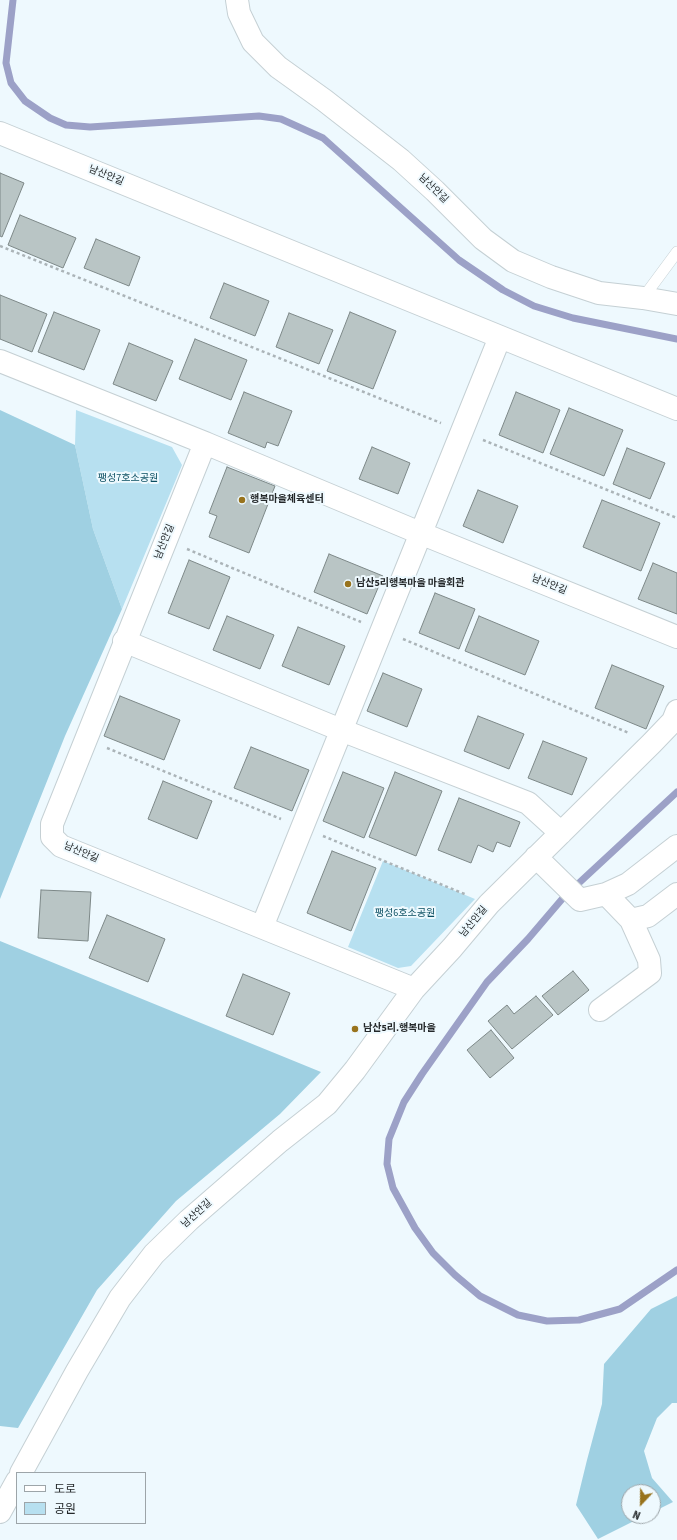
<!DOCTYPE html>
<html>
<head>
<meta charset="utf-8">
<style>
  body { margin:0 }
  #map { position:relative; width:677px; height:1540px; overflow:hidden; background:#eef9fe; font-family:"Source Sans 3","Noto Sans KR",sans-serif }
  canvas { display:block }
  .legend { position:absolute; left:16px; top:1472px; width:130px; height:52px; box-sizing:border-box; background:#eef9fe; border:1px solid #9da5a9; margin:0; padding:5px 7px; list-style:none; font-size:12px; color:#24282a }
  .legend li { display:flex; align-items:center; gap:8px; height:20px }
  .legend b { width:20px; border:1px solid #9da5a9 }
  .north { position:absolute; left:621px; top:1484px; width:40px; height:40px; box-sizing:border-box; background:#eef9fe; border:1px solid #9da5a9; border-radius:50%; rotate:202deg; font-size:11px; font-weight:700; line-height:16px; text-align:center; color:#24282a }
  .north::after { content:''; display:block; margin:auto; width:14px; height:18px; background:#98731d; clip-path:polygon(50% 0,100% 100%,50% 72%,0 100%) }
</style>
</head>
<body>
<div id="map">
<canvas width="677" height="1540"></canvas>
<ul class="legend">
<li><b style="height:5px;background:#fff"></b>도로</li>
<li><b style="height:11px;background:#b7e0f0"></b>공원</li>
</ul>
<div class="north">N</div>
</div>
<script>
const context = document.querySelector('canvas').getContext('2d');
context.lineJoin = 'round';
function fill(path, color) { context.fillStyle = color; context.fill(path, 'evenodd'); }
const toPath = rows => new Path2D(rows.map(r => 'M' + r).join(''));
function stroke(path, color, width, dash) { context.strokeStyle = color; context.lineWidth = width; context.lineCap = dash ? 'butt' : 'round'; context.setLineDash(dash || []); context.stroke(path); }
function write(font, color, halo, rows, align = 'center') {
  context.font = font + ' "Source Sans 3","Noto Sans KR",sans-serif'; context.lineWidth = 4; context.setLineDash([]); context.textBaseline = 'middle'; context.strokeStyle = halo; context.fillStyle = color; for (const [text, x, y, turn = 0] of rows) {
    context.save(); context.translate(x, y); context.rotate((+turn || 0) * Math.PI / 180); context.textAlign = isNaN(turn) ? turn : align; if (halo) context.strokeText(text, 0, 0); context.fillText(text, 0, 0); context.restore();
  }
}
const green = toPath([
  [76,410,172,447,182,465,122,609,93,529,75,445],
  [383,861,475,899,411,966,398,968,348,947]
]);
const forest = toPath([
  [0,410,75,445,93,529,122,609,65,736,0,899],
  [0,941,321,1072,280,1114,176,1201,97,1290,18,1428,0,1426],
  [677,1296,677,1403,672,1403,657,1418,644,1451,652,1478,673,1502,653,1512,653,1492,629,1492,629,1516,644,1516,598,1539,576,1505,587,1460,602,1404,604,1364,651,1309]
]);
const stream = toPath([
  [13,0,6,63,11,83,25,101,50,118,66,125,90,127,259,116,281,119,323,138,459,260,503,290,534,306,573,318,677,339],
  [580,882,677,792],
  [563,898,528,939,487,982,422,1074,404,1102,389,1139,387,1164,393,1188,415,1228,433,1253,455,1275,480,1296,518,1315,547,1321,579,1320,620,1309,677,1270]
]);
const building = toPath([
  [0,173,24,183,2,237,0,236,0,173],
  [20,215,76,238,63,268,8,245,20,215],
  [96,239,140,257,129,286,84,268,96,239],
  [224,283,269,301,255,336,210,318,224,283],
  [0,295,47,314,32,352,0,339,0,295],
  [54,312,100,330,84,370,38,352,54,312],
  [350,312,396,331,373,389,327,371,350,312],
  [289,313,333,330,319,364,276,347,289,313],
  [195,339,247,360,231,400,179,379,195,339],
  [129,343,173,361,156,401,113,384,129,343],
  [244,392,292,411,278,446,267,442,265,448,228,433,244,392],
  [516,392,560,410,543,453,499,435,516,392],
  [569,408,623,430,604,476,550,454,569,408],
  [372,447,410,463,398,494,359,479,372,447],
  [627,448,665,463,650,499,613,484,627,448],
  [227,467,275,486,249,553,209,537,217,516,209,513,227,467],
  [478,490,518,506,503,543,463,526,478,490],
  [602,500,660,523,641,571,583,547,602,500],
  [329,554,383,576,367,614,314,592,329,554],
  [189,560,230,577,209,629,168,613,189,560],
  [653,563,677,573,677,614,638,599,653,563],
  [435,593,475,609,459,649,419,633,435,593],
  [227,616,274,635,260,669,213,650,227,616],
  [479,616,539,641,525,675,465,651,479,616],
  [298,627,345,646,329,685,282,666,298,627],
  [612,665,664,686,646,729,595,708,612,665],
  [383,673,422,689,407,727,367,711,383,673],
  [120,696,180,720,164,760,104,736,120,696],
  [478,716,524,734,509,769,464,751,478,716],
  [543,741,587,758,572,795,528,778,543,741],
  [251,747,309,770,292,811,234,788,251,747],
  [343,772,384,788,364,838,323,821,343,772],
  [395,772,442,791,416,856,369,837,395,772],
  [163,781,212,801,197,839,148,819,163,781],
  [459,798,520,822,510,847,497,842,493,852,478,845,471,863,438,850,459,798],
  [332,851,376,868,351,931,307,913,332,851],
  [41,890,91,892,88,941,38,938,41,890],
  [107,915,165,939,148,982,89,958,107,915],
  [573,971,589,990,558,1015,542,996,573,971],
  [243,974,290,993,273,1035,226,1016,243,974],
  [536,996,553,1015,512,1049,488,1021,507,1005,514,1014,536,996],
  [491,1030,514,1058,490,1078,467,1050,491,1030]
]);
const path = toPath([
  [0,246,441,423],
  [483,440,677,518],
  [187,549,361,622],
  [403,639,629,733],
  [107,748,281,819],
  [323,836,467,895]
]);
const lane = toPath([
  [643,298,677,252]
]);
const street = toPath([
  [237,0,239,13,253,42,278,67,324,100,401,160,435,191,483,239,513,261,551,277,599,293,643,298,677,304],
  [0,133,677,409],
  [0,361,205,443,52,824,52,837,61,846,414,989],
  [205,443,420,533,677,637],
  [124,641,341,730,528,803,561,833],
  [536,857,580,900,606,894,631,920,648,916,677,894],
  [606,894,628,884,677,846],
  [262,927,500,337],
  [600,1010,650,973,649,960,631,920],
  [21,1473,77,1371,120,1298,154,1254,189,1220,280,1141,327,1104,355,1070,414,989,452,948,489,904,652,743,673,721,677,711],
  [0,1512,17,1481]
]);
const markers = [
  [242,500,4,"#98731d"],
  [348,584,4,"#98731d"],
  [355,1029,4,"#98731d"]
];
const streetNames = [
  ["남산안길",106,176,22],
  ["남산안길",433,189,44],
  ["남산안길",165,542,-68],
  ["남산안길",549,585,22],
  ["남산안길",81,853,23],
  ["남산안길",474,922,-50],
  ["남산안길",197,1214,-42]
];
const parkNames = [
  ["팽성7호소공원",128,479],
  ["팽성6호소공원",405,914]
];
const poiNames = [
  ["행복마을체육센터",250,500],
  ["남산5리행복마을 마을회관",356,584],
  ["남산5리.행복마을",363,1029]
];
fill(green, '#b7e0f0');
fill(forest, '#9fd0e2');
stroke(stream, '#9ca1c7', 7);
fill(building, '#b9c5c5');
stroke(building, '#7d8888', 1);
stroke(lane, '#c5d0d4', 12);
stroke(street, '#c5d0d4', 24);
stroke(path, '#abb4b8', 2.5, [3, 3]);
stroke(lane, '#fff', 11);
stroke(street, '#fff', 22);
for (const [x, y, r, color] of markers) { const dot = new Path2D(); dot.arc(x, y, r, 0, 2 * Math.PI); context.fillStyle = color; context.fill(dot); stroke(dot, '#eef9fe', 1.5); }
write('10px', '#24282a', '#eef9fe', streetNames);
write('10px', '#094d60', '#eef9fe', parkNames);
write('bold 10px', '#24282a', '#eef9fe', poiNames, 'left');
</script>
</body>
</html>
